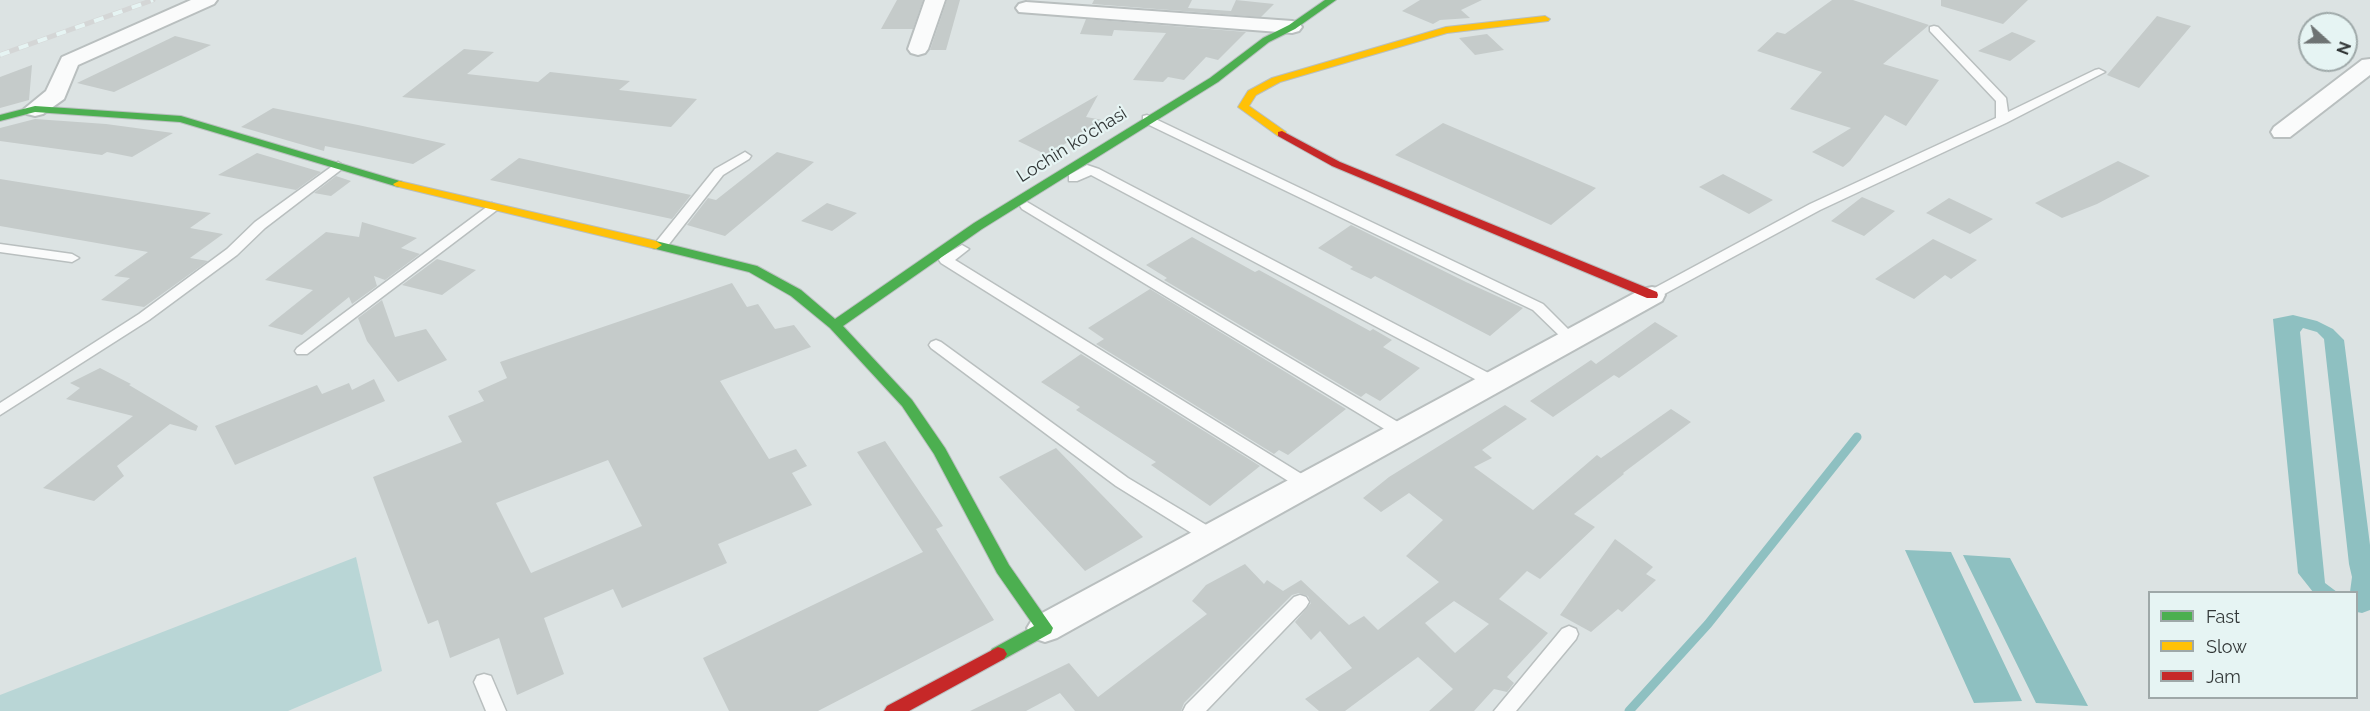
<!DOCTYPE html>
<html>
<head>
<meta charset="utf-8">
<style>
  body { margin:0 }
  #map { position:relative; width:2370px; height:711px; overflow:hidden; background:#dce3e3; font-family:Raleway,sans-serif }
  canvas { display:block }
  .legend { position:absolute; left:2148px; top:591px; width:210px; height:108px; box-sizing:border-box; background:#e6f4f3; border:2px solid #9ea8a8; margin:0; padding:8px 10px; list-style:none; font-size:18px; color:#323737 }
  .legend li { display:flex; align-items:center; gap:12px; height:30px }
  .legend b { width:30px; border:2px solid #9ea8a8 }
  .north { position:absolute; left:2298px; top:12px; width:60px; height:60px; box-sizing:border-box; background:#e6f4f3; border:2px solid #9ea8a8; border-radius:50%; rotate:111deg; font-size:16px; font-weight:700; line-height:24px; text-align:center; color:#323737 }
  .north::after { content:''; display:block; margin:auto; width:21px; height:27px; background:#6e7373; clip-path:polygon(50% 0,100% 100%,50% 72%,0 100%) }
</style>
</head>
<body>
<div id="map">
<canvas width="2370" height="711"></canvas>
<ul class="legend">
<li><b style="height:8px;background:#4caf50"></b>Fast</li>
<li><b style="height:8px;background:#ffc107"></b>Slow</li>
<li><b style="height:8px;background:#c62828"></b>Jam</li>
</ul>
<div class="north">N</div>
</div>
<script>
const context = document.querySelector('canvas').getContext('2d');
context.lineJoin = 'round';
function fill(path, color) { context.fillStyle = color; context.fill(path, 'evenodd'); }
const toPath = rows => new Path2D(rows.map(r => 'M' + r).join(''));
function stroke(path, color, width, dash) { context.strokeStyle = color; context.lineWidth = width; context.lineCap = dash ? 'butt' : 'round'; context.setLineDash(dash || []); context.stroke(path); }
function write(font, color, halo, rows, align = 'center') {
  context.font = font + ' Raleway,sans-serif'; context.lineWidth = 4.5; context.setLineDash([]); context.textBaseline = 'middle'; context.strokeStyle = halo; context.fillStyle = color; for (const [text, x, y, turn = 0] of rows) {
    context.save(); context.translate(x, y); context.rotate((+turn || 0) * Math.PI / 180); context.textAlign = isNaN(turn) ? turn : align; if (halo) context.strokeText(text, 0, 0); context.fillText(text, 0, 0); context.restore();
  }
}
const green = toPath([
  [356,557,382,671,288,711,0,711,0,695]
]);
const water = toPath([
  [2293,315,2317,321,2333,329,2344,340,2370,545,2370,610,2362,613,2357,612,2356,592,2350,592,2352,577,2349,564,2324,339,2317,332,2303,328,2300,332,2325,583,2337,592,2313,592,2298,573,2273,319],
  [1905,550,1951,552,2022,701,1974,703],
  [1963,555,2010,558,2088,706,2036,703]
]);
const stream = toPath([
  [1629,711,1708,624,1857,437]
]);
const building = toPath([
  [897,0,923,0,913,29,881,29],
  [947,0,960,0,946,50,930,50],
  [1094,0,1192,0,1188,8,1231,11,1236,0,1274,4,1261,17,1092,4],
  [1420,0,1482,0,1461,10,1470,18,1440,20,1433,24,1402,11],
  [1832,0,1853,0,1929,25,1883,64,1939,80,1906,126,1885,115,1850,161,1843,167,1812,152,1851,128,1790,109,1822,72,1757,51,1777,32,1785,34],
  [1941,0,2028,0,2003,24,1941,6],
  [2157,16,2191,26,2139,88,2107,75],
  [1086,19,1246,32,1218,60,1206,57,1184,80,1168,77,1163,82,1133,80,1166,33,1114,30,1112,36,1080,34],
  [2012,32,2036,41,2010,61,1978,51],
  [1487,34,1504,50,1475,55,1459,38],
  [175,36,211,45,114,92,77,83],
  [464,49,494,52,467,74,538,82,550,72,630,81,619,90,697,99,671,127,402,97],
  [32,65,29,100,0,108,0,77],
  [1098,95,1086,117,1103,120,1047,155,1018,141],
  [273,108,358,125,446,144,413,164,325,146,324,151,241,127],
  [35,119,106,124,173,133,132,157,107,152,102,155,0,141,0,128],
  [1443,123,1596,188,1551,225,1395,155],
  [777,152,814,162,725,236,687,225,708,198,716,200],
  [257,153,321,172,296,190,218,175],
  [519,158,691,195,672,219,490,180],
  [2118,161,2150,176,2097,204,2062,218,2035,203],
  [1723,174,1773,200,1749,214,1699,187],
  [336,176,351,181,331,196,314,193],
  [0,179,211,213,190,228,223,234,190,258,208,261,144,307,101,300,130,278,114,276,148,252,0,226],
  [1862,197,1895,211,1864,236,1831,221],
  [1949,198,1993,219,1970,234,1926,213],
  [827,203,857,213,832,231,801,221],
  [362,222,417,238,401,248,420,254,385,280,374,276,377,286,352,304,349,297,302,335,268,326,313,290,265,280,326,232,359,237],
  [1351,225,1466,282,1523,308,1490,336,1375,276,1371,279,1350,269,1353,267,1318,248],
  [1192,237,1255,272,1259,270,1370,331,1373,329,1392,340,1383,347,1420,368,1380,401,1366,393,1361,397,1164,280,1167,278,1146,265],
  [1933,239,1977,260,1951,279,1945,275,1914,299,1875,279],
  [437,259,476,270,442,295,402,285],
  [732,283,747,307,758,304,775,329,794,325,811,347,720,381,769,459,796,449,807,466,792,473,812,505,718,544,727,563,622,608,613,589,544,618,564,674,517,695,499,638,450,658,438,620,428,624,373,477,462,442,448,416,484,401,478,391,507,378,500,362],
  [608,460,642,526,531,573,496,503],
  [1150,289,1346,409,1288,455,1279,450,1274,454,1096,344,1104,339,1088,328],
  [382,300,395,337,426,329,447,360,398,382,367,341,358,318],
  [1655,322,1678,336,1619,378,1614,375,1553,417,1530,401,1591,360,1596,364],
  [1081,354,1260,466,1210,506,1151,465,1156,462,1076,410,1080,407,1041,382],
  [100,368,131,384,129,385,198,426,196,431,170,424,117,466,124,476,94,501,43,488,133,416,66,399,80,388,70,383],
  [374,379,385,401,235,465,215,426,317,385,322,394,349,383,352,390],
  [1505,405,1527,419,1482,450,1492,458,1474,467,1533,510,1597,455,1601,458,1671,409,1691,422,1623,473,1624,474,1574,514,1595,527,1540,579,1527,571,1499,599,1548,633,1507,677,1514,683,1507,692,1494,689,1474,711,1429,711,1453,689,1418,657,1345,711,1319,711,1305,699,1352,668,1320,631,1311,640,1295,622,1311,603,1308,596,1299,593,1292,595,1184,703,1181,711,1075,711,1060,693,1026,711,970,711,1069,663,1098,697,1207,614,1192,601,1206,585,1245,564,1264,584,1267,580,1283,591,1301,580,1349,625,1364,616,1378,630,1439,582,1406,556,1443,520,1409,493,1381,512,1363,498,1389,477],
  [1454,601,1489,624,1455,653,1425,623],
  [885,441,943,526,936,529,994,620,818,711,729,711,703,658,923,552,857,452],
  [1056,448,1143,537,1085,571,999,477],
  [1615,539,1653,567,1646,574,1656,580,1622,612,1618,609,1591,632,1560,615]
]);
const lane = toPath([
  [1934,26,1938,27,2006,98,2008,112,2095,70,2099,69,2105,72,2006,123,1820,210,1657,298,1647,298,1645,295,1647,292,1810,204,1996,118,1996,101,1930,31,1930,27,1934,26],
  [1147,115,1543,304,1578,339,1576,342,1566,342,1533,310,1143,122,1143,116,1147,115],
  [745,152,751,156,749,159,723,175,666,248,656,248,654,245,656,242,715,169,745,152],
  [338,162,344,166,342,169,265,228,237,255,149,320,0,415,0,403,139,314,227,249,255,222,338,162],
  [1087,165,1099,169,1498,378,1501,382,1493,387,1488,386,1091,175,1077,181,1069,181,1069,175,1087,165],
  [1027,202,1408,428,1410,432,1408,436,1396,436,1022,209,1020,206,1027,202],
  [492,203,499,207,497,210,307,354,297,354,295,351,297,348,492,203],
  [0,244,72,254,79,258,72,262,0,252,0,244],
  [962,245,969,249,955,260,1313,481,1315,485,1313,489,1301,489,941,263,939,260,941,257,962,245],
  [936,340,941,342,1128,478,1218,532,1221,537,1218,542,1212,544,1206,542,1116,486,931,348,929,345,931,342,936,340],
  [1300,595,1306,597,1309,602,1306,607,1206,711,1183,711,1186,705,1294,597,1300,595],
  [1569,626,1576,629,1578,634,1576,639,1516,711,1494,711,1562,629,1569,626],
  [484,674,491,676,506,711,486,711,474,682,477,676,484,674]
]);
const street = toPath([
  [191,0,217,0,214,4,78,65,64,99,43,114,35,116,27,114,24,109,46,91,62,57,191,0],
  [925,0,945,0,928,49,925,53,918,55,911,53,908,49,925,0],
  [1026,2,1292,21,1299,23,1302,27,1299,31,1292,33,1019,12,1016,8,1019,4,1026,2],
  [2370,59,2370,75,2290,137,2274,137,2271,132,2274,127,2362,60,2370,59],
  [1652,287,1662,289,1665,295,1662,301,1057,638,1045,642,1033,638,1027,628,1033,618,1642,289,1652,287]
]);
const fast = toPath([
  [1325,0,1336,0,1295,29,1269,42,1218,82,982,229,843,326,912,400,945,448,1009,565,1053,628,1051,633,1004,659,998,661,992,659,989,654,992,649,1034,626,997,573,934,454,902,406,830,328,791,296,749,272,652,248,650,245,656,241,757,266,801,290,835,319,974,223,1210,78,1263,38,1289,25,1325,0],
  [35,106,181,116,403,182,405,184,399,187,395,186,180,122,35,112,0,121,0,115,35,106]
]);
const slow = toPath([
  [1545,16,1550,19,1548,21,1447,33,1280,82,1256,95,1249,106,1286,132,1286,136,1278,136,1238,107,1248,91,1272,78,1446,27,1545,16],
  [399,181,656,241,662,245,656,249,395,186,393,184,399,181]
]);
const jam = toPath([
  [1282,131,1340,162,1657,292,1658,295,1657,298,1647,298,1332,166,1278,136,1278,132,1282,131],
  [998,647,1004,649,1007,654,1004,659,909,711,884,711,887,706,998,647]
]);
const rail = toPath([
  [0,55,153,0]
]);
const streetNames = [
  ["Lochin ko'chasi",1072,145,-32]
];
fill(green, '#b9d6d6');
fill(water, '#8ec0c1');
stroke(stream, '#8ec0c1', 9);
fill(building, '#c5cbca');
stroke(lane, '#b9bfbf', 3);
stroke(street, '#b9bfbf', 4);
stroke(fast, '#b9bfbf', 2);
stroke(slow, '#b9bfbf', 2);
stroke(jam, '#b9bfbf', 2);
fill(lane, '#fafbfb');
fill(street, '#fafbfb');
fill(fast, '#4caf50');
fill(slow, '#ffc107');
fill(jam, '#c62828');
stroke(rail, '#d4d6d6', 5);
stroke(rail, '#e6f4f3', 4, [10]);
write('18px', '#323737', '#e6f4f3', streetNames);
</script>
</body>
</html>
